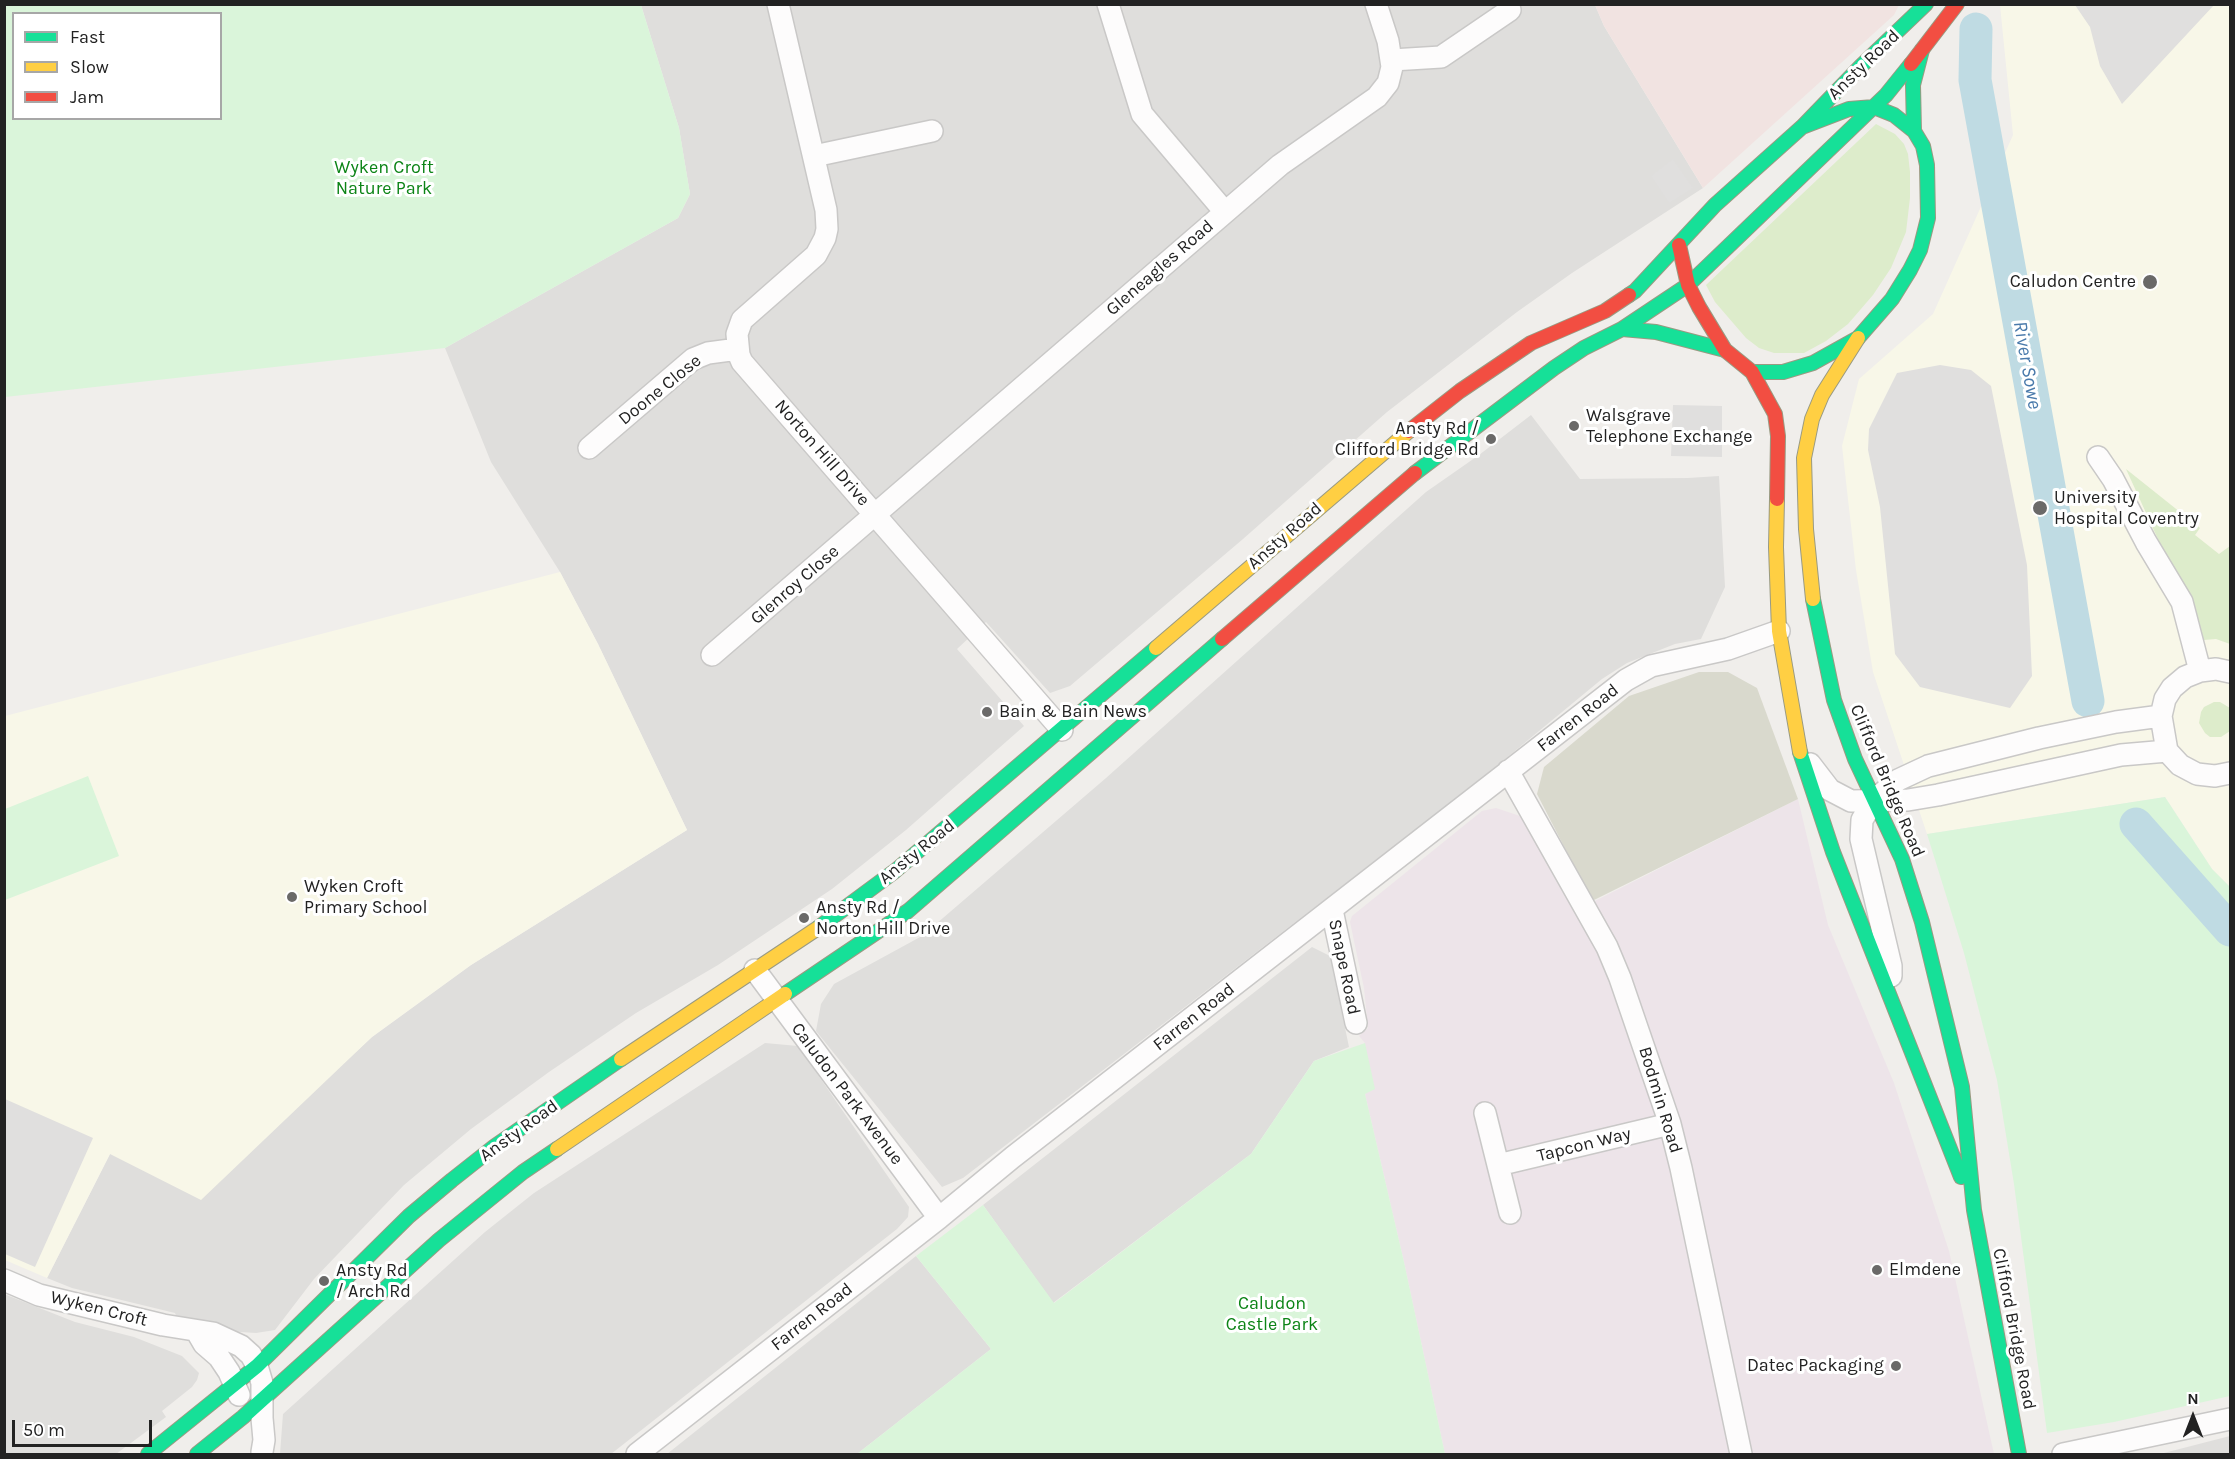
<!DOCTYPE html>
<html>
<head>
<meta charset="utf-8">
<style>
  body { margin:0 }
  #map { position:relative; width:2235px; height:1459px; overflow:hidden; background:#f0eeeb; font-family:Karla,sans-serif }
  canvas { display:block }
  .frame { position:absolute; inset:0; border:6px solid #222; pointer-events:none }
  .legend { position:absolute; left:12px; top:12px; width:210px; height:108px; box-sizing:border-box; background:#fff; border:2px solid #a7a7a7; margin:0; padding:8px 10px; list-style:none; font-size:18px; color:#222 }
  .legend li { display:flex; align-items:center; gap:12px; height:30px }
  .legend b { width:30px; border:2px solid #a7a7a7 }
  .north { position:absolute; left:2163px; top:1387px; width:60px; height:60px; -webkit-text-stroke:4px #fff; paint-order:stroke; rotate:0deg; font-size:16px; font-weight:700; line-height:24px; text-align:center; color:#222 }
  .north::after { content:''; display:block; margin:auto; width:21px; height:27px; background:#222; clip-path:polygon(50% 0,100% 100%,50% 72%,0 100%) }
  .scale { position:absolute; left:12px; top:1420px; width:140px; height:27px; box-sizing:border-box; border:3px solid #222; border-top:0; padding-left:8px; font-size:18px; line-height:21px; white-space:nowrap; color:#222; -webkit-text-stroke:4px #fff; paint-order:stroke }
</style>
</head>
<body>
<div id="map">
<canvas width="2235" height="1459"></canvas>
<div class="frame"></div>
<ul class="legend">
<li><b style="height:8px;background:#16e098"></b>Fast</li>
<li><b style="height:8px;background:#ffcf43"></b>Slow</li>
<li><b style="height:8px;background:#f24e42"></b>Jam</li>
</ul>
<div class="north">N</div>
<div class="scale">50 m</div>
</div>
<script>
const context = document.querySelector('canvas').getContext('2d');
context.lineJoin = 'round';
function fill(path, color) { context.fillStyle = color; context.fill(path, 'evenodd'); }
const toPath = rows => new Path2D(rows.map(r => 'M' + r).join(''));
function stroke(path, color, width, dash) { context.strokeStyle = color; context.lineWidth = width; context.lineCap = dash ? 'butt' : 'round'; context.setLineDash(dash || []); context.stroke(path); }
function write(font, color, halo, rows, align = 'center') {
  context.font = font + ' Karla,sans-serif'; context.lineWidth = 6; context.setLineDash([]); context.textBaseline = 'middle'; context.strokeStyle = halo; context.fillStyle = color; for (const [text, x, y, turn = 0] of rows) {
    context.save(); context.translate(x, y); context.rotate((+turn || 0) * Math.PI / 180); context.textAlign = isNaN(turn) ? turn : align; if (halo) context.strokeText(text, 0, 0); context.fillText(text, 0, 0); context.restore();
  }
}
const residential = toPath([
  [641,5,1595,5,1604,26,1703,188,1572,273,1517,312,1387,412,1243,539,1070,686,1050,693,986,622,957,649,1024,726,906,830,832,889,718,965,636,1013,549,1072,471,1129,404,1185,314,1279,275,1330,256,1333,225,1331,177,1318,175,1313,72,1288,47,1278,110,1154,323,1081,372,1037,471,965,687,830,598,644,560,572,491,462,445,348,678,218,690,194,679,128],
  [1531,415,1580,479,1688,478,1719,476,1725,587,1701,639,1675,644,1627,663,1602,679,1476,783,963,1178,942,1187,816,1031,821,1004,834,984,922,936,1106,778,1426,492,1479,455],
  [1312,947,1330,956,1349,1047,1314,1061,1251,1154,1053,1303,983,1205],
  [765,1043,798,1046,909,1207,908,1217,897,1229,611,1454,280,1454,283,1414,485,1232,534,1193],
  [916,1256,991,1349,857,1454,667,1454],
  [4,1294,75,1322,134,1337,182,1356,199,1373,197,1380,192,1387,162,1411,166,1417,116,1454,5,1454],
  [2230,1436,2230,1454,2160,1454]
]);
const commercial = toPath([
  [1595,5,1899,5,1894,15,1703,188,1604,26]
]);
const industrial = toPath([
  [1798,799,1828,925,1894,1083,1949,1251,1994,1454,1445,1454,1404,1262,1365,1094,1365,1043,1359,1036,1368,1028,1364,988,1350,922,1352,916,1482,811,1496,808,1520,816,1575,911]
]);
const education = toPath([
  [2000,5,2230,5,2230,887,2212,869,2165,797,1927,834,1873,672,1856,570,1842,446,1859,379,1933,314,2013,135],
  [560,572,598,644,687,830,471,965,372,1037,201,1200,110,1154,47,1278,5,1260,5,716]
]);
const construction = toPath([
  [1699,672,1728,672,1757,688,1798,799,1592,901,1537,794,1544,767,1629,696]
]);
const grass = toPath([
  [1876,124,1895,134,1904,144,1908,154,1910,172,1910,198,1906,232,1891,268,1873,295,1848,324,1826,341,1804,353,1774,353,1759,348,1746,338,1715,302,1706,285],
  [2126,469,2200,528,2195,535,2219,554,2230,546,2230,644,2216,639,2204,640],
  [2214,702,2220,702,2230,708,2230,731,2221,737,2210,737,2205,733,2199,723,2201,712,2204,707]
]);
const park = toPath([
  [4,5,641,5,679,128,690,194,678,218,445,348,5,397],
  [14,14,220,14,220,118,14,118],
  [88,776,119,856,5,900,5,809],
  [2165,797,2212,869,2230,887,2230,1396,2114,1422,2047,1433,2014,1184,1997,1080,1964,953,1927,834],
  [1365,1043,1375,1089,1365,1094,1404,1262,1445,1454,857,1454,991,1349,916,1256,983,1205,1054,1303,1251,1154,1314,1061]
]);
const parking = toPath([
  [2075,5,2214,5,2122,104,2100,66,2090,27],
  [1673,159,1693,188,1669,203,1651,176],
  [1940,365,1971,370,1991,386,2027,565,2032,676,2010,708,1920,687,1895,654,1880,507,1868,450,1869,429,1897,373],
  [1673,405,1722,406,1722,457,1671,456],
  [5,1099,93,1138,35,1267,5,1254]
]);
const river = toPath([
  [1976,29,1975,80,2088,701],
  [2136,824,2230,930]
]);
const street = toPath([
  [778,4,826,210,827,229,825,238,816,255,742,320,737,334,739,355,742,362,1062,730],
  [1108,4,1142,114,1225,212],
  [1392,60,1441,57,1510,10,1508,4],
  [814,156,932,131],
  [589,448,693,359,708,353,738,349],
  [2098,457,2113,479,2146,542,2182,602,2200,671],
  [712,655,1280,165,1377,97,1388,83,1392,67,1388,41,1376,4],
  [2230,672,2216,669,2200,671,2185,677,2172,688,2165,699,2161,716,2167,751,2180,765,2197,774,2215,776,2230,773],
  [1810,764,1830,790,1851,801,1908,800,1938,795,2121,755,2167,751],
  [1508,771,1607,947,1620,978,1670,1124,1681,1168,1741,1454],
  [1332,910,1356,1023],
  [755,970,939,1218],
  [1891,976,1891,966,1861,839,1862,820,1874,800,1898,780,1928,766,2039,738,2116,722,2161,716],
  [1485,1113,1510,1213],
  [1498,1165,1670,1124],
  [4,1280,39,1295,163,1325,213,1333,241,1346,251,1355,257,1366,262,1383,262,1418,264,1440,262,1452],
  [197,1332,204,1344,219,1357,229,1372,239,1395],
  [637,1454,939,1218,1013,1157,1626,680,1651,666,1728,649,1779,631],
  [2063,1454,2230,1419]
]);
const fast = toPath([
  [1914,131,1913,85,1922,50],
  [1629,295,1635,291,1715,205,1802,127,1860,67,1926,4],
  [1622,329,1656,332,1725,350],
  [1752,372,1783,372,1813,363,1858,338,1892,299,1910,270,1920,250,1928,218,1927,165,1923,146,1914,131,1894,115,1874,107,1849,109,1802,127],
  [1415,473,1554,368,1584,348,1622,329,1688,285,1886,95,1911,64],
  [1813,599,1834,700,1855,759,1902,859,1922,922,1962,1087,1974,1210,2019,1454],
  [1800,752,1833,852,1961,1177],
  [818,928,895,871,1156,648],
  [785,994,908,911,1222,639],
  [148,1454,257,1366,409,1216,452,1180,495,1146,621,1059],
  [197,1454,243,1417,439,1240,523,1172,557,1149]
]);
const slow = toPath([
  [1777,499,1776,547,1779,631,1800,752],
  [1813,599,1806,529,1804,458,1812,419,1822,395,1858,338],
  [1156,648,1409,431],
  [621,1059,818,928],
  [557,1149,785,994]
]);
const jam = toPath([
  [1911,64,1957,4],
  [1679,245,1688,285,1699,307,1725,350,1752,372,1775,414,1778,436,1777,499],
  [1409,431,1460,391,1531,343,1605,311,1629,295],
  [1222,639,1415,473]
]);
const markers = [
  [2150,282,8,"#6a6968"],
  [1574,426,6,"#6a6968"],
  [1491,439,6,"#6a6968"],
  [2040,508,8,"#6a6968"],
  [987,712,6,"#6a6968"],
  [292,897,6,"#6a6968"],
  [804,918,6,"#6a6968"],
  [1877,1270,6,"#6a6968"],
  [324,1281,6,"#6a6968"],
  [1896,1366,6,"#6a6968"]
];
const streetNames = [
  ["Ansty Road",1864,65,-44],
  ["Gleneagles Road",1160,268,-41],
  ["Doone Close",660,390,-39],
  ["Norton Hill Drive",822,453,49],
  ["Ansty Road",1285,536,-41],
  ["Glenroy Close",795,585,-41],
  ["Farren Road",1578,718,-38],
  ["Clifford Bridge Road",1887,781,67],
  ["Ansty Road",917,852,-39],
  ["Snape Road",1344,967,78],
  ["Farren Road",1194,1017,-38],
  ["Caludon Park Avenue",847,1094,53],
  ["Bodmin Road",1660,1100,73],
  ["Ansty Road",519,1131,-36],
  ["Tapcon Way",1584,1145,-14],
  ["Wyken Croft",99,1309,14],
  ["Farren Road",812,1317,-38],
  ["Clifford Bridge Road",2014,1329,79]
];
const parkNames = [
  ["Wyken Croft",384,168],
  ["Nature Park",384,189],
  ["Caludon",1272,1304],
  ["Castle Park",1272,1325]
];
const poiNames = [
  ["Caludon Centre",2136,282,"right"],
  ["Walsgrave",1586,416],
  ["Telephone Exchange",1586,437],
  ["Ansty Rd /",1479,429,"right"],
  ["Clifford Bridge Rd",1479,450,"right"],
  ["University",2054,498],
  ["Hospital Coventry",2054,519],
  ["Bain & Bain News",999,712],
  ["Wyken Croft",304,887],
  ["Primary School",304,908],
  ["Ansty Rd /",816,908],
  ["Norton Hill Drive",816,929],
  ["Elmdene",1889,1270],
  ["Ansty Rd",336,1271],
  ["/ Arch Rd",336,1292],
  ["Datec Packaging",1884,1366,"right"]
];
const waterNames = [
  ["River Sowe",2027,365,80]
];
fill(residential, '#dfdedc');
fill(commercial, '#f1e3e1');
fill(industrial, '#ede4e9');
fill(education, '#f8f7e8');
fill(construction, '#d9d9cd');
fill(grass, '#ddeccb');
fill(park, '#daf5da');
fill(parking, '#e0dfde');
stroke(river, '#bfdbe3', 33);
stroke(street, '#c9c8c7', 24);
stroke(fast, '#999a82', 16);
stroke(slow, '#999a82', 16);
stroke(jam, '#999a82', 16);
stroke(street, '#fdfcfc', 21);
stroke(fast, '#16e098', 14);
stroke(slow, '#ffcf43', 14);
stroke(jam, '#f24e42', 14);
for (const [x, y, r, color] of markers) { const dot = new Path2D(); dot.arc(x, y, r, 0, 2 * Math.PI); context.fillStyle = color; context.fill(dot); stroke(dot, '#fff', 2); }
write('18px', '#222', '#fff', streetNames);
write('18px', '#0c8416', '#fff', parkNames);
write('18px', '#222', '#fff', poiNames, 'left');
write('italic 20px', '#4a7aab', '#fff', waterNames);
</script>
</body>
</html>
